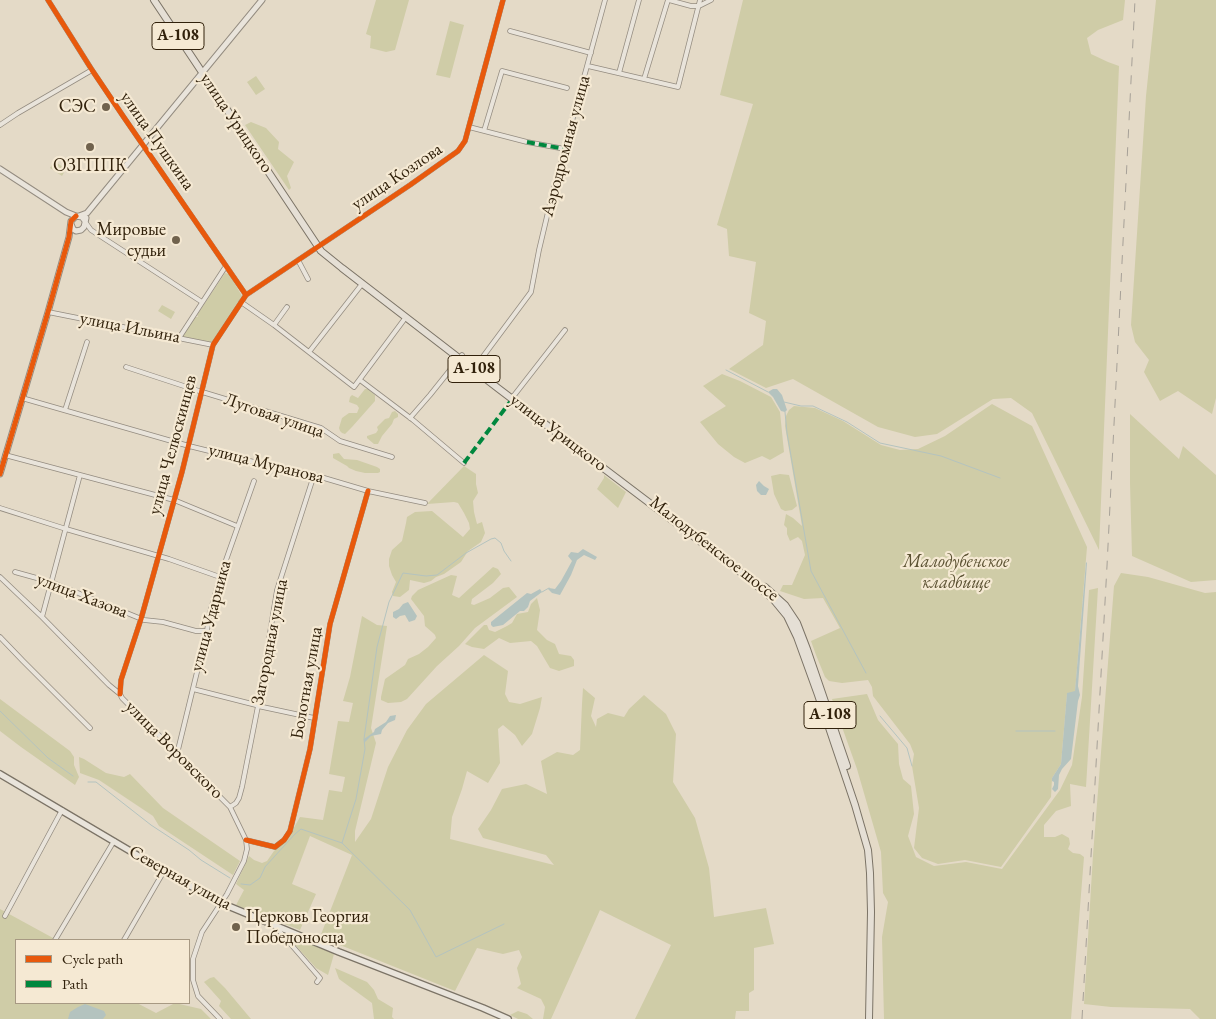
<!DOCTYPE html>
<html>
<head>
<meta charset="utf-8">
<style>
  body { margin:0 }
  #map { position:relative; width:1216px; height:1019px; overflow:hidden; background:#e4dac7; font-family:"EB Garamond",serif }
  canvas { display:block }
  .legend { position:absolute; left:15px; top:939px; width:175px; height:65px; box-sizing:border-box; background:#f5e9d3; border:1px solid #a79983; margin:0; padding:6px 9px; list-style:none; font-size:15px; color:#31210b }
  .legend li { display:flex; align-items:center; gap:10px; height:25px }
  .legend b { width:25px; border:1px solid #a79983 }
</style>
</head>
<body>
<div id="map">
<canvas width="1216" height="1019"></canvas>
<ul class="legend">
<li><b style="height:6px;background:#e8590c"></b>Cycle path</li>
<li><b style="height:6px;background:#00873e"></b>Path</li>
</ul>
</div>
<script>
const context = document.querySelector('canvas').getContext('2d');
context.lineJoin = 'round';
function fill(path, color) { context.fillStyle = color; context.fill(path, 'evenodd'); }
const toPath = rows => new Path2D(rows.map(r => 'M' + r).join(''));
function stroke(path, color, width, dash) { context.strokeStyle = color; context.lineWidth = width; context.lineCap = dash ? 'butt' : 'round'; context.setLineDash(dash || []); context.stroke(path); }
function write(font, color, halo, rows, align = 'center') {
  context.font = font + ' "EB Garamond",serif'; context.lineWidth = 4.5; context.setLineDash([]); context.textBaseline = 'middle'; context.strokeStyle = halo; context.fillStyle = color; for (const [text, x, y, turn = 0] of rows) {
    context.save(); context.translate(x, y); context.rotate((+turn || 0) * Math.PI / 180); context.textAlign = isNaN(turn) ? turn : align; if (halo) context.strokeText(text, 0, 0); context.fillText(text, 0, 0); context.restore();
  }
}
const green = toPath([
  [376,0,409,0,395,50,386,52,370,48,371,36,366,34],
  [743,0,1125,0,1123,20,1098,30,1087,38,1091,54,1108,62,1119,66,1099,550,1032,413,1011,398,993,399,937,434,915,437,878,427,793,379,766,388,729,369,763,345,766,321,749,313,756,262,729,256,727,229,717,225,753,104,720,95],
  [1156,0,1216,0,1216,398,1212,414,1178,391,1160,401,1144,372,1149,360,1135,342,1131,325,1146,96],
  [450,21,464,25,450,78,436,75],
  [256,76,265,89,256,95,247,82],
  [251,122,266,128,279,142,278,149,294,162,287,176,291,188,289,190,245,125],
  [54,161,66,169,62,176,50,168],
  [225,273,229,274,242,296,212,342,211,343,184,338,183,337,183,334,191,322,195,317,198,317,197,315],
  [162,305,175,312,171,319,158,311],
  [722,374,740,381,771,397,780,412,784,452,770,460,762,456,745,463,734,457,718,444,700,422,726,406,703,386],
  [365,389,368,389,375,395,375,401,352,427,345,434,342,433,340,431,339,428,342,418,349,413,357,413,359,408,357,405,349,402,350,397,352,395,358,398],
  [992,404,1032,426,1087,547,1075,692,1067,694,1061,764,1052,778,1051,797,1001,867,965,860,938,864,922,858,914,848,919,808,912,766,914,754,910,744,873,696,872,687,868,680,842,683,829,681,825,677,816,655,811,641,840,628,823,598,804,599,780,591,783,585,792,585,805,555,802,541,798,537,790,541,787,534,787,528,784,525,786,514,793,518,802,526,785,426,786,416,789,410,794,406,815,408,843,421,881,445,900,450,918,449,945,436],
  [395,411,398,414,398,417,394,419,392,424,382,436,378,444,374,444,367,438,367,436,376,433,378,430,377,427,385,419,389,418,392,412],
  [1130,414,1179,459,1183,446,1216,475,1216,580,1191,582,1132,556,1130,483],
  [339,453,344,459,357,460,377,467,380,469,380,472,378,473,365,473,356,471,349,468,347,466,333,458,333,454],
  [464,466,476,474,476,484,478,493,473,501,474,512,477,524,482,522,485,533,481,542,468,551,461,562,444,574,436,577,431,581,424,583,410,580,409,590,400,597,393,596,392,592,396,582,392,575,389,566,389,559,392,550,402,541,406,523,407,517,415,512,432,511,463,537,470,529,469,523,464,513,458,503,454,502,427,504],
  [780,474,789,475,797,506,792,510,785,511,781,509,774,494,771,476],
  [604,475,626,492,618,508,597,489,604,478],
  [493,567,498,569,501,574,493,583,472,599,471,604,474,605,490,598,503,588,509,587,517,597,475,628,459,646,437,666,407,699,401,702,388,703,381,700,381,697,385,679,405,665,408,659,419,654,428,647,436,638,435,635,433,633,425,626,424,616,411,599,412,596,418,590,451,575,457,576,452,595,459,598],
  [1121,573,1148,577,1205,593,1216,592,1216,1019,1200,1019,1190,1009,1111,1007,1084,1004,1093,855,1114,586],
  [1098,588,1086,787,1070,784,1071,806,1056,811,1044,825,1044,837,1055,837,1062,834,1069,838,1070,844,1068,849,1073,853,1080,854,1084,857,1071,1019,884,1019,882,937,888,902,883,893,881,852,857,769,832,699,867,694,878,720,898,744,899,764,903,779,911,786,914,814,908,836,916,857,934,866,966,862,1002,869,1060,790,1072,765,1082,697,1089,590],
  [537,598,540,610,537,630,547,640,555,644,559,654,571,656,574,660,574,666,559,671,550,668,537,646,531,641,510,643,499,638,484,649,472,647,465,644,484,625,487,625,489,630,495,632,507,626,512,623,517,614,528,612,531,604],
  [362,616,377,625,387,626,371,728,376,743,355,831,355,842,371,819,388,767,407,730,426,704,484,655,508,671,505,694,509,702,520,704,542,697,540,708,532,734,522,746,515,735,503,725,498,729,500,763,488,783,467,771,462,789,452,817,450,839,554,865,546,855,483,838,478,829,491,810,502,789,526,784,547,794,541,761,557,752,573,755,580,750,582,704,583,688,595,698,591,716,596,727,597,719,608,713,624,717,629,709,644,695,666,714,676,734,673,782,695,818,709,868,714,917,766,908,774,944,754,948,754,990,749,993,749,1011,736,1011,735,1019,635,1019,671,945,600,910,551,1019,543,1019,545,1007,541,999,517,988,521,984,517,968,522,957,519,950,503,954,477,948,455,991,320,937,352,855,310,836,292,884,316,894,300,930,236,905,244,890,236,884,249,856,254,860,262,863,267,861,274,851,284,842,292,831,300,817,323,820,329,790,342,792,345,777,329,774,338,721,349,722,353,703,343,701,350,677],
  [0,699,70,751,74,757,74,765,79,777,75,785,21,747,0,731],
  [79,757,84,759,106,773,124,777,130,774,163,808,240,861,233,875,159,826,153,816,99,780,80,773],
  [0,909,53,938,55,940,16,940,16,1003,137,1003,156,1013,175,1003,201,1009,211,1019,0,1019],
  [289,935,334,954,328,975,316,968,288,937],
  [335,968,367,982,374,990,378,999,393,1008,392,1017,394,1019,374,1019,372,1003,339,979],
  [214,977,225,988,251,1019,231,1019,219,1006,221,1001,204,982,210,978],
  [518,1011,527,1014,533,1019,518,1019,510,1015]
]);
const water = toPath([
  [773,389,777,389,782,395,787,410,785,412,781,411,773,397,768,392],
  [759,481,764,486,769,489,766,495,761,495,757,491,756,485],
  [583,549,597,557,595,560,584,555,577,560,571,575,560,595,552,593,548,589,549,588,555,589,561,581,572,561,568,556,571,552,578,553],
  [1086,562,1087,563,1078,686,1080,695,1078,701,1071,759,1062,769,1059,775,1058,789,1055,792,1052,789,1054,785,1054,782,1052,781,1052,778,1061,764,1067,693,1075,691],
  [540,589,542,592,530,601,528,607,524,611,520,611,503,625,493,627,491,625,491,622,527,593,531,594],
  [408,602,417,616,415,620,409,622,405,615,400,616,396,619,393,617,393,612,399,609,403,604],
  [396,715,395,720,388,723,382,730,381,734,371,736,364,743,364,739,374,732,375,729,386,722,390,716],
  [85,1004,104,1011,106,1015,103,1019,68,1019,70,1012,78,1007]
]);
const stream = toPath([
  [726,370,768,392],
  [784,402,801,406,813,406,847,422,880,443,941,456,1000,478],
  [785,412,787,433,811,571,866,673],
  [542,592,549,588],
  [0,711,48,758,73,776],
  [880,716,907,748,912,766],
  [1016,731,1055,731],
  [88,782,96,782,151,825,189,850,201,860,230,878],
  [342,843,410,910,436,957,504,924],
  [241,884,250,885,260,878,265,867,274,857,295,834,301,829,342,843,356,799,365,749,364,739,377,647,389,602,403,573,426,576,437,575,466,553,491,539,495,538,501,543,504,551,511,561]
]);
const minor = toPath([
  [48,0,92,70,123,116,246,295],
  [669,0,691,6,699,6,711,0],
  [510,31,591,53],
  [588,66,678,87,700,0],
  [619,73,639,0],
  [644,79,668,0],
  [0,125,18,113,92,70],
  [469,127,527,142,565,149],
  [484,131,502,71,567,88],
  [86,223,91,230,202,302],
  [298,260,308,279],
  [241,302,274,325,354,387,406,317],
  [48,312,213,345],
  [274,325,287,307],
  [179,338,224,269,226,267],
  [309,352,362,284],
  [476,366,531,292,539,250,553,191,605,0],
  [126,367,199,391,321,428,340,441,392,457],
  [360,380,413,420,464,463],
  [22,398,189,446,254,462,281,467,314,475,368,491,425,503],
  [512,398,565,330],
  [65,410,87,342],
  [410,418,430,395,462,355],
  [5,455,174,500,237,526],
  [0,508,66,529,169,559,220,577],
  [15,572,51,582,144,620,163,622,196,631,207,631],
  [0,577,42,617,109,685,120,694,122,698,230,807,246,840,247,849,244,861,227,894,202,932,193,959,193,980,198,996,220,1019],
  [42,617,80,475],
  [0,637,23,661,90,728],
  [193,689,256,705,258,706,314,718],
  [120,694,121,680,141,619,182,472,213,345,246,295,410,185,458,151,465,141,503,0],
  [177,754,207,631,209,616,220,577,254,481],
  [230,807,236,803,239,798,242,787,258,706,277,590,314,475],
  [246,840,275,847,284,840,290,831,310,749,330,624,368,491],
  [5,916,62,810],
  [275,926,320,978,317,982],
  [55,940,114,841],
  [124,940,164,871]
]);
const tertiary = toPath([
  [0,169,66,212,76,216,82,217,85,221],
  [79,216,87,213,262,0],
  [71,224,73,229,76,231,81,230,84,227,86,218],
  [0,474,48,312,69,237,71,221,76,216]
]);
const secondary = toPath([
  [0,774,164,871,221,903,339,952,483,1008,508,1019]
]);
const trunk = toPath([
  [154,0,321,251,342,268,499,389,734,567,773,599,787,616,797,637,818,695,855,805,868,850,870,873,871,912,869,1019],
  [765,587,785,605,797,623,807,649,847,766]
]);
const rail = toPath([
  [1082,1019,1107,566,1135,0]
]);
const quiet = toPath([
  [527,142,565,149],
  [464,463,510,402]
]);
const cycleway = toPath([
  [48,0,92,70,123,116,246,295],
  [0,474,48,312,69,237,71,221,76,216],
  [120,694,121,680,141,619,182,472,213,345,246,295,410,185,458,151,465,141,503,0],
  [246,840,275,847,284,840,290,831,310,749,330,624,368,491]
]);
const markers = [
  [106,107,5,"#70624d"],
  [90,147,5,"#70624d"],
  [176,240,5,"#70624d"],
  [236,927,5,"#70624d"]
];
const shields = [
  [178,36,52],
  [474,369,52],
  [830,715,52]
];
const shieldNames = [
  ["А-108",178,36],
  ["А-108",474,369],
  ["А-108",830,715]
];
const poiNames = [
  ["СЭС",96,107],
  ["ОЗГППК",90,166,"center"],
  ["Мировые",166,230],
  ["судьи",166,251],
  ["Церковь Георгия",246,917,"left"],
  ["Победоносца",246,938,"left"]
];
const streetNames = [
  ["улица Урицкого",236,123,56],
  ["улица Пушкина",157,141,55],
  ["Аэродромная улица",566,146,-75],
  ["улица Козлова",397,177,-34],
  ["улица Ильина",130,328,11],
  ["Луговая улица",274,416,19],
  ["улица Урицкого",558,433,37],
  ["улица Челюскинцев",173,445,-75],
  ["улица Муранова",266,464,14],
  ["Малодубенское шоссе",714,549,38],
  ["улица Хазова",82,596,21],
  ["улица Ударника",211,616,-75],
  ["Загородная улица",270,642,-79],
  ["Болотная улица",307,683,-80],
  ["улица Воровского",174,750,45],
  ["Северная улица",180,878,29]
];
const parkNames = [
  ["Малодубенское",956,562],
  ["кладбище",956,583]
];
fill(green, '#cfcca7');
fill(water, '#b4c3bf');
stroke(stream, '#b4c3bf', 1);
stroke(minor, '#948c80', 5.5);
stroke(tertiary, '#948c80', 7);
stroke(secondary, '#7b7366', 8);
stroke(trunk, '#7b7366', 8);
stroke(minor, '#e9e4db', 4);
stroke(tertiary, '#e9e4db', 5);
stroke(secondary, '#e9e4db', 5.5);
stroke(trunk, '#e5dfd5', 6);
stroke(rail, '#a6a097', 1, [9, 9]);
stroke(quiet, '#00873e', 4, [8, 4]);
stroke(cycleway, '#e8590c', 5);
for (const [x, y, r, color] of markers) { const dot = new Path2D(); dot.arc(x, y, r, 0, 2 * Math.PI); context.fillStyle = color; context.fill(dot); stroke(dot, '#f5e9d3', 2); }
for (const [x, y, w] of shields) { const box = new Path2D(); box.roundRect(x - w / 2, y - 13.5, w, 27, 4); context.fillStyle = '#f5e9d3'; context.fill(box); stroke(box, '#31210b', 1); }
write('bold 16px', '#31210b', null, shieldNames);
write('18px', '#31210b', '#f5e9d3', poiNames, 'right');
write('18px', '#31210b', '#f5e9d3', streetNames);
write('italic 18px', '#5b5132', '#f5e9d3', parkNames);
</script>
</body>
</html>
